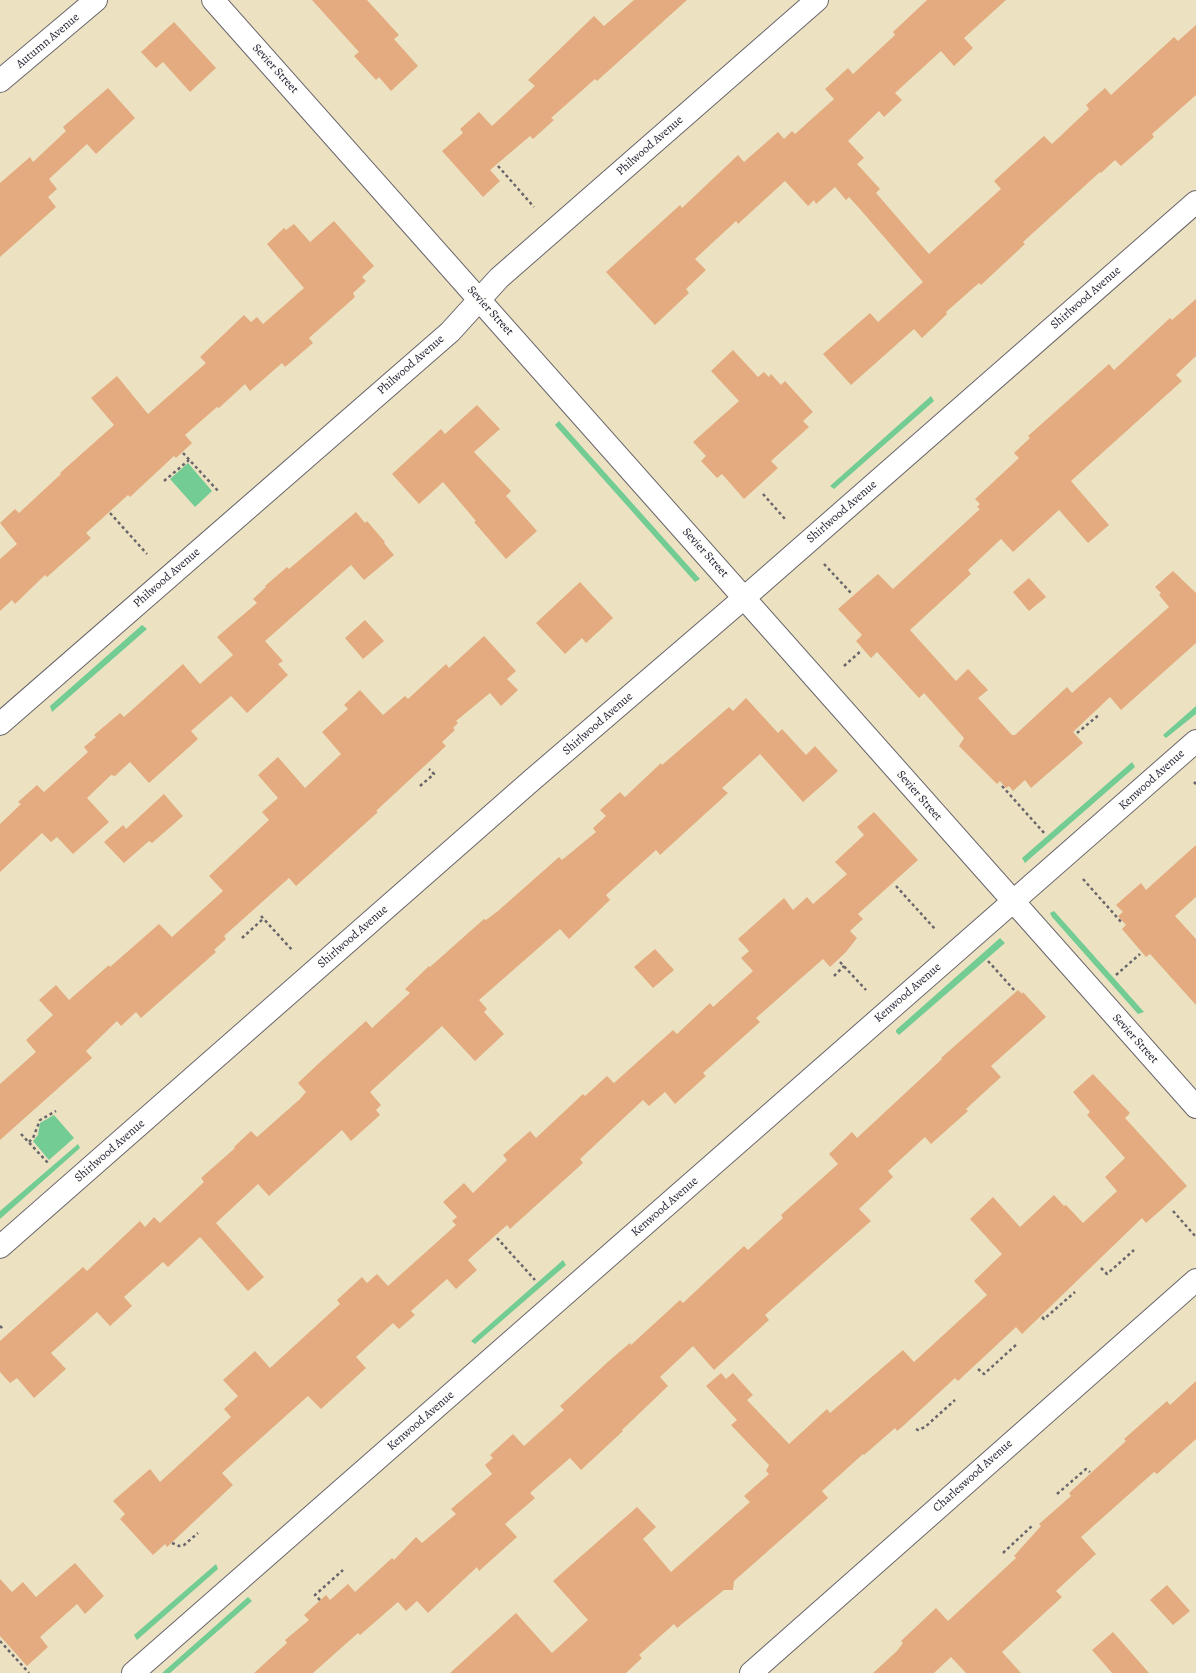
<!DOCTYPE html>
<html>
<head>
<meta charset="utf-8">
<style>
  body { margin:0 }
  canvas { display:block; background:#ece2c1 }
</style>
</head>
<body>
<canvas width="1196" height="1673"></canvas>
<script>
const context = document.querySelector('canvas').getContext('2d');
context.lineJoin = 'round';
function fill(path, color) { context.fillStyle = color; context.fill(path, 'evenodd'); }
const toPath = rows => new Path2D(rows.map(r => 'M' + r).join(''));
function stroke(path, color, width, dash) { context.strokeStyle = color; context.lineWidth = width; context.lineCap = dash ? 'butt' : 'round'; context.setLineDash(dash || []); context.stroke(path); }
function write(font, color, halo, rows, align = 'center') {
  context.font = font + ' Alegreya,serif'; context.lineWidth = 3; context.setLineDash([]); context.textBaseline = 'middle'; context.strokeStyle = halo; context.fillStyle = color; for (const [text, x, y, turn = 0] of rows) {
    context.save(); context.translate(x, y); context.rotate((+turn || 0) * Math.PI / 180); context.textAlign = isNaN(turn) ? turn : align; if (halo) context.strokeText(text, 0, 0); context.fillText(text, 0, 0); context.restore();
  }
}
const green = toPath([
  [931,396,934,401,834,489,830,486],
  [559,421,700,579,695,582,555,425],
  [188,463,212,491,195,507,170,479],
  [142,625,147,629,52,712,50,706],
  [1196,706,1196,714,1166,738,1163,735],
  [1132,762,1135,767,1025,863,1022,858],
  [1054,911,1144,1012,1138,1014,1052,917,1050,913],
  [1000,938,1005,943,899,1035,896,1032,896,1030],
  [54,1115,74,1138,49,1160,33,1141,38,1135,40,1123],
  [78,1144,80,1148,0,1219,0,1211],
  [563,1260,566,1265,475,1344,471,1341],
  [216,1564,218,1569,137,1640,134,1635],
  [248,1597,252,1601,170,1673,162,1673]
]);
const building = toPath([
  [312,0,367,0,399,35,394,39,418,66,391,91,379,77,376,80,354,56,359,52],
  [634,0,687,0,597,81,595,79,551,118,554,120,533,139,530,136,490,170,500,181,483,197,442,151,463,133,460,129,479,112,492,126,535,86,528,80,594,16,604,26],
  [927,0,1006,0,964,38,973,48,954,66,941,51,895,93,902,100,884,117,879,111,848,141,864,158,857,164,880,189,876,193,929,254,1001,189,994,181,1044,136,1052,144,1089,109,1086,105,1105,88,1111,95,1174,37,1178,41,1196,25,1196,95,1152,134,1154,137,1121,166,1115,160,1101,173,1100,172,1023,242,1025,244,981,285,979,283,946,312,947,314,922,338,914,329,851,385,823,354,870,313,878,322,923,282,859,208,849,197,846,200,835,187,816,204,814,200,808,206,785,181,738,224,736,221,695,259,706,270,686,289,689,293,655,325,606,272,680,205,682,208,738,155,744,162,778,132,784,139,792,131,795,134,834,99,825,89,848,68,853,74,895,35,893,32],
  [174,22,216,68,190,92,163,62,156,68,141,52],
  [108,88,135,118,96,154,87,144,49,179,57,189,48,197,56,207,0,257,0,183,30,157,33,162,66,131,63,127],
  [334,221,374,266,362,277,366,281,353,293,355,297,309,338,313,343,285,367,282,363,250,391,245,384,219,408,217,407,185,435,192,443,176,458,174,456,130,497,128,495,86,533,91,538,47,577,45,575,15,604,12,600,0,611,0,559,17,544,0,523,15,509,19,513,61,474,60,473,114,425,91,398,117,376,148,414,206,363,200,357,244,315,251,322,257,317,263,324,304,288,267,244,284,228,286,230,294,224,310,242],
  [1196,299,1196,356,1176,375,1182,381,1071,481,1109,525,1088,543,1059,510,1013,552,1001,539,968,570,971,574,910,630,956,681,968,669,988,690,978,698,1012,735,1015,735,1067,687,1072,693,1169,607,1159,595,1161,593,1155,587,1173,571,1196,593,1196,643,1121,710,1110,697,1073,732,1083,743,1031,788,1025,780,1013,791,1009,786,1006,788,1000,781,997,784,959,746,964,738,924,693,919,698,877,652,871,658,856,641,862,635,838,609,878,574,893,589,980,509,977,507,980,504,975,499,1019,458,1014,453,1030,438,1028,436,1109,364,1114,370,1170,318,1172,320],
  [733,350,758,377,764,372,769,377,771,374,781,385,785,381,813,412,803,421,809,427,771,461,778,468,744,499,722,474,717,478,701,461,706,456,693,442,739,401,711,371],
  [477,405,500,429,474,452,511,491,506,496,537,531,506,559,474,522,476,521,443,482,419,504,392,474,441,429,445,434],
  [356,512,365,523,367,521,385,542,384,543,394,555,364,580,351,565,265,641,283,661,278,664,288,675,247,713,231,696,191,731,198,739,149,783,130,762,115,776,111,775,87,798,109,822,73,854,57,837,51,842,42,833,0,872,0,824,21,804,18,802,37,785,44,792,88,752,84,747,96,737,94,735,120,713,124,717,183,664,200,684,233,655,217,637,257,603,253,599,266,587,265,586,287,567,289,569],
  [1029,578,1046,597,1029,611,1013,592],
  [580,582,613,618,586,643,582,638,565,654,536,623],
  [365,620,384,641,363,659,345,638],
  [484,636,516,671,507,679,518,690,501,706,490,693,456,721,458,723,453,728,455,730,442,742,446,746,376,811,378,812,296,886,289,878,224,936,226,939,214,950,216,952,141,1018,136,1012,121,1026,117,1021,86,1051,92,1058,0,1140,0,1084,36,1052,26,1040,53,1015,39,1000,56,985,69,1000,109,965,110,967,159,924,172,937,223,891,209,876,269,820,262,812,278,798,258,775,278,757,305,788,341,754,322,732,348,709,344,705,360,690,383,715,405,696,408,699,446,664,449,668],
  [746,698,778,733,782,729,806,755,815,746,838,771,803,802,760,754,722,788,728,793,660,855,656,850,606,895,610,900,569,939,560,929,479,1000,487,1009,484,1012,504,1034,475,1061,442,1026,370,1092,381,1105,376,1110,380,1115,351,1141,342,1130,269,1196,258,1184,216,1223,264,1277,248,1291,200,1237,168,1267,163,1262,124,1297,132,1306,110,1326,97,1312,51,1353,66,1369,34,1398,17,1378,10,1383,0,1372,0,1341,83,1267,87,1271,140,1221,145,1227,154,1217,160,1223,204,1182,201,1178,235,1148,234,1147,251,1131,257,1137,300,1099,306,1092,298,1083,318,1064,366,1021,372,1028,410,993,405,989,429,966,430,967,484,919,486,920,498,911,559,857,562,860,596,832,593,828,606,816,600,810,620,792,625,797,661,763,662,765,729,707,733,711],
  [164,794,183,816,152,843,149,841,124,863,104,842,123,825,126,829],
  [874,812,918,860,858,914,863,919,850,931,857,938,846,952,830,967,823,959,756,1018,760,1022,703,1073,706,1076,675,1104,665,1092,649,1106,643,1100,580,1159,583,1163,510,1229,507,1225,468,1260,477,1270,456,1289,447,1279,411,1311,415,1315,399,1329,393,1323,356,1357,366,1368,321,1409,308,1396,222,1473,233,1485,167,1547,165,1544,153,1555,120,1519,125,1514,113,1501,150,1469,160,1482,231,1417,224,1409,238,1396,223,1380,255,1351,270,1368,340,1304,337,1300,362,1277,367,1283,377,1274,388,1286,456,1225,452,1221,457,1217,443,1202,464,1183,473,1193,507,1160,503,1155,530,1131,536,1138,583,1094,585,1096,607,1076,614,1083,673,1030,677,1034,710,1003,713,1007,753,971,741,958,749,951,738,939,784,898,793,910,807,897,813,904,847,874,835,862,864,835,857,827],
  [1196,845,1196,897,1175,916,1196,939,1196,1005,1150,954,1146,957,1122,929,1126,925,1118,916,1123,912,1116,905,1141,883,1146,890],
  [655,949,674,970,653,988,634,967],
  [1018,990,1022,994,1023,992,1046,1017,991,1066,1001,1077,966,1109,968,1111,931,1144,925,1137,888,1171,893,1177,859,1209,871,1221,765,1315,769,1320,714,1370,693,1346,660,1377,668,1386,622,1430,623,1431,581,1470,570,1458,530,1493,535,1498,505,1524,517,1537,479,1571,477,1567,428,1613,417,1601,406,1611,398,1602,360,1635,358,1633,313,1673,254,1673,287,1643,285,1640,309,1620,304,1615,326,1595,330,1600,348,1584,355,1592,392,1558,394,1560,416,1537,422,1543,456,1514,451,1509,492,1474,485,1465,493,1458,490,1455,513,1434,524,1446,564,1410,560,1406,610,1360,630,1343,631,1345,680,1300,683,1303,744,1246,748,1250,783,1218,781,1215,838,1164,829,1154,852,1132,857,1138,942,1059,941,1058],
  [1093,1074,1130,1113,1125,1118,1187,1186,1163,1208,1146,1223,1142,1218,1022,1334,1016,1327,958,1381,955,1378,902,1427,897,1431,895,1428,864,1455,863,1454,822,1491,828,1498,734,1581,733,1590,724,1590,677,1628,674,1624,639,1655,642,1658,626,1673,450,1673,516,1613,552,1653,588,1620,553,1581,637,1507,656,1527,643,1539,671,1572,750,1502,744,1496,769,1474,766,1471,769,1465,731,1425,737,1420,706,1386,721,1373,726,1379,733,1373,753,1395,747,1400,789,1444,827,1409,830,1413,903,1350,914,1362,987,1295,974,1281,1002,1254,970,1219,993,1197,1020,1227,1054,1195,1064,1206,1066,1205,1083,1223,1117,1191,1105,1177,1125,1158,1087,1115,1090,1112,1073,1092],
  [1196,1381,1196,1439,1157,1474,1154,1472,1081,1537,1096,1554,1056,1591,1062,1597,1002,1652,1021,1673,966,1673,951,1657,934,1673,873,1673,897,1651,903,1643,901,1641,936,1608,948,1621,1016,1558,1014,1556,1041,1526,1039,1524,1071,1496,1069,1493,1126,1441,1124,1439,1167,1401,1170,1405],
  [75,1563,104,1596,85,1614,77,1604,40,1637,48,1647,27,1666,0,1636,0,1579,12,1592,23,1582,36,1597],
  [1167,1585,1190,1611,1173,1625,1150,1600],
  [1113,1632,1149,1673,1112,1673,1092,1650]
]);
const path = toPath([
  [498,166,534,207],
  [183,453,219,492],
  [164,481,189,460],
  [763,494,785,519],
  [110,513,147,554],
  [824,564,851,593],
  [844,666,862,650],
  [1077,733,1100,714],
  [1194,782,1196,784],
  [420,786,434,774,429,769],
  [1002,786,1045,834],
  [1083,879,1122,923],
  [896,886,935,929],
  [261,916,293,951],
  [242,938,263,919],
  [988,961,1015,991],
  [840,962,866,990],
  [1116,975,1140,954],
  [834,976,844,966],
  [21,1134,49,1164],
  [29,1142,33,1138,40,1120,56,1111],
  [1173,1211,1196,1237],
  [497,1238,535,1280],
  [1101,1268,1107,1274,1134,1250],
  [1042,1317,1044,1319,1075,1292],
  [0,1326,4,1330],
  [978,1369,984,1374,1017,1344],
  [916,1429,918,1430,925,1427,955,1400],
  [1057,1494,1086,1469,1090,1472],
  [172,1543,179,1546,184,1545,198,1533],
  [1003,1553,1033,1525],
  [320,1600,315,1595,343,1570],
  [0,1641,29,1673]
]);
const minor = toPath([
  [213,0,1196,1107],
  [0,81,96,0],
  [0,724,450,332,499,278,817,0],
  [0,1247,532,780,744,598,1196,202],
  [133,1673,1196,741],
  [751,1673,1196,1280]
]);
const streetNames = [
  ["Autumn Avenue",48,41,-40],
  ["Sevier Street",275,69,48],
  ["Philwood Avenue",650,146,-41],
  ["Shirlwood Avenue",1086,298,-41],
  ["Sevier Street",490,311,48],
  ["Philwood Avenue",411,365,-41],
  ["Shirlwood Avenue",842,512,-41],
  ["Sevier Street",705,553,48],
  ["Philwood Avenue",167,578,-41],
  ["Shirlwood Avenue",598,724,-41],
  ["Kenwood Avenue",1152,780,-42],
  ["Sevier Street",919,796,49],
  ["Shirlwood Avenue",353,937,-41],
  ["Kenwood Avenue",908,993,-41],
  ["Sevier Street",1135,1039,48],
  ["Shirlwood Avenue",110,1151,-41],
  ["Kenwood Avenue",665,1207,-41],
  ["Kenwood Avenue",421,1421,-41],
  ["Charleswood Avenue",973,1476,-42]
];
fill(green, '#72cc93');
fill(building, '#e3ab7f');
stroke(minor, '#69656a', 24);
stroke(path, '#69656a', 2.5, [3, 3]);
stroke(minor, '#fff', 22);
write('12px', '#22223b', '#fdfcf7', streetNames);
</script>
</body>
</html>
